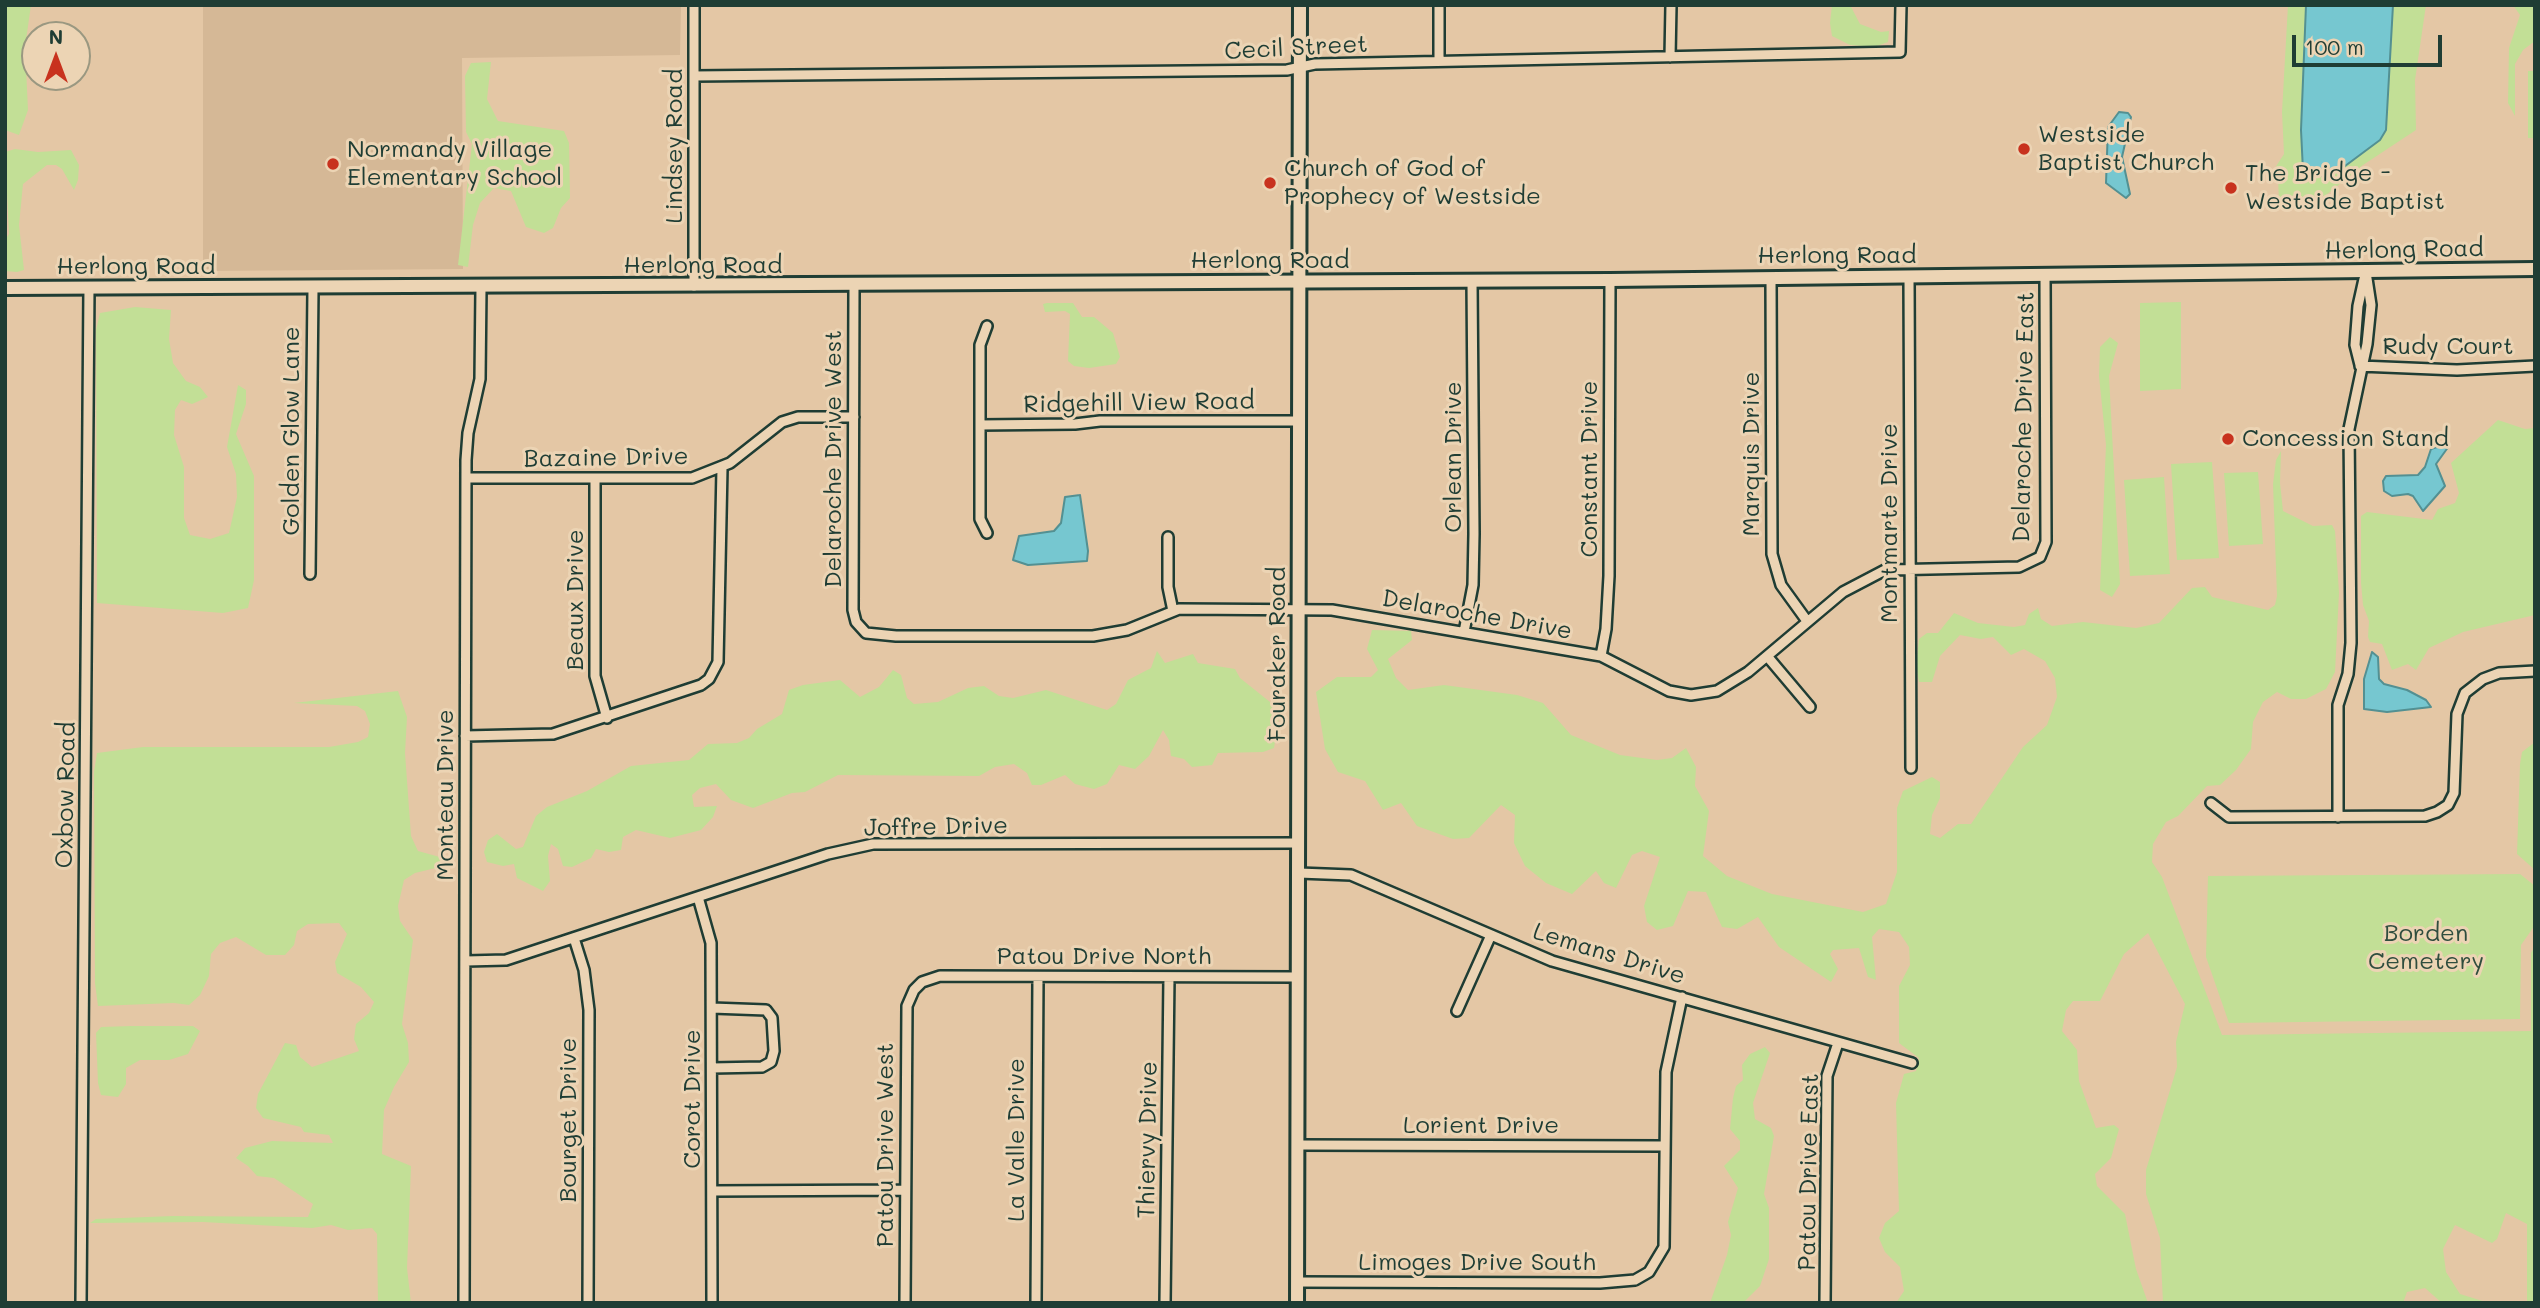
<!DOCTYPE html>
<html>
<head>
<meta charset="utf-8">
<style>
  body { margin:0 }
  #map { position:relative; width:2540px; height:1308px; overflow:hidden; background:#e4c7a5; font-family:Mali,sans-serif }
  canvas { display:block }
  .frame { position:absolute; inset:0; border:7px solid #1f3d34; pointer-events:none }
  .north { position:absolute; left:21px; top:21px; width:70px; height:70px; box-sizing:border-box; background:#ecd4b4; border:2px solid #9a9881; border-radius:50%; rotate:0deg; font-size:19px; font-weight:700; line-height:28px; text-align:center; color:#1f3d34 }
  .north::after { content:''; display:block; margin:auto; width:24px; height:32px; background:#c8321e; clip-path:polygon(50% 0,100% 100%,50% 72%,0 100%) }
  .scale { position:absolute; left:2292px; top:35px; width:150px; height:32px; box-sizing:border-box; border:4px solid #1f3d34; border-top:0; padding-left:9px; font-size:21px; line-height:24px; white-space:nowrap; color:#1f3d34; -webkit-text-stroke:5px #ecd4b4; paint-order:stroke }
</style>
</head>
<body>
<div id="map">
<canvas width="2540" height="1308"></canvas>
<div class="frame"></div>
<div class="north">N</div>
<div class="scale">100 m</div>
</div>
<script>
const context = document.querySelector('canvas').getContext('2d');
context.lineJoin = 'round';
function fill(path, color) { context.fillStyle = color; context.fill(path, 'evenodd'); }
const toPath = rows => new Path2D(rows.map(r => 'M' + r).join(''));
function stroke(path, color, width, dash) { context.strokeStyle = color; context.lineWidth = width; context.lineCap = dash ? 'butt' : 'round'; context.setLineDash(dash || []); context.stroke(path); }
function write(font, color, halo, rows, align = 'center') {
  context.font = font + ' Mali,sans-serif'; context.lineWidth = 6; context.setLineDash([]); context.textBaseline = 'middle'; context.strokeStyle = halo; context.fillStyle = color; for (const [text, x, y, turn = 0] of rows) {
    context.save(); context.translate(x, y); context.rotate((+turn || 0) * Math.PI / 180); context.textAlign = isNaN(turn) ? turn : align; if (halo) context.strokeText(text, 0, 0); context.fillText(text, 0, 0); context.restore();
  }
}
const built = toPath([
  [203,5,681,5,680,55,462,58,463,269,203,271]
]);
const green = toPath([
  [5,5,31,5,25,47,28,110,19,135,5,130],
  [1832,5,1850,5,1860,24,1881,32,1889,31,1888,42,1874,47,1850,45,1832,36,1830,23],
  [2288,5,2306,5,2308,13,2302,85,2387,98,2393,5,2426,5,2415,80,2416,130,2363,165,2325,196,2279,202,2278,176,2273,171,2284,154,2282,112],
  [2513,5,2535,5,2535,41,2523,50,2515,64,2515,116,2508,103,2509,48,2520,15],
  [491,62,487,99,498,121,564,131,569,143,570,198,561,208,553,228,544,233,526,227,511,191,494,188,480,203,473,225,468,267,458,265,472,144,466,132,465,76,471,63],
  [2528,71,2535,71,2535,138,2528,138],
  [15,149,38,152,71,150,79,165,78,180,74,190,62,169,56,165,47,165,23,184,19,225,24,270,17,272,5,271,5,240,9,234,5,152],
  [2181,302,2181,389,2140,391,2140,303],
  [1047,303,1073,303,1082,317,1094,317,1113,333,1120,357,1116,364,1089,368,1074,366,1068,361,1070,314,1065,311,1045,312,1043,304],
  [135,307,171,310,169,339,173,363,186,381,200,387,208,397,192,404,181,400,175,410,174,435,184,467,184,518,190,535,210,539,229,533,237,497,236,474,227,447,238,385,246,390,246,404,236,434,254,476,254,580,248,608,223,613,97,603,96,330,100,313],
  [2110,337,2118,343,2109,376,2120,584,2112,597,2100,590,2106,445,2099,376,2100,347],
  [2498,420,2525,429,2535,428,2535,615,2463,632,2429,648,2416,670,2408,664,2392,670,2382,644,2370,642,2368,637,2369,621,2363,605,2361,583,2361,516,2367,512,2432,520,2438,509,2455,503,2459,493,2451,463],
  [2281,451,2280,483,2283,511,2313,526,2332,525,2335,531,2339,593,2335,672,2326,689,2306,699,2291,699,2277,692,2263,702,2253,722,2251,749,2236,770,2220,785,2207,786,2178,816,2166,822,2153,844,2152,862,2162,877,2222,1035,2531,1031,2531,953,2535,946,2535,1303,2527,1303,2527,1224,2506,1213,2497,1239,2492,1243,2455,1225,2443,1249,2446,1272,2460,1294,2489,1303,2442,1303,2425,1288,2407,1292,2403,1303,2163,1303,2160,1238,2146,1194,2146,1170,2177,1067,2176,1042,2185,1004,2148,933,2124,954,2100,1001,2073,1001,2066,1010,2062,1031,2077,1050,2079,1081,2096,1128,2114,1125,2119,1129,2111,1158,2095,1174,2097,1186,2125,1214,2136,1269,2148,1303,1896,1303,1904,1291,1900,1267,1885,1252,1879,1238,1885,1223,1899,1211,1896,1103,1904,1074,1916,1071,1919,1058,1899,1043,1899,986,1910,965,1909,947,1899,932,1879,929,1872,937,1876,980,1868,977,1859,948,1833,950,1830,954,1838,969,1831,982,1779,947,1758,917,1737,929,1722,927,1706,892,1688,891,1673,926,1657,930,1647,922,1644,906,1660,857,1642,851,1632,855,1616,888,1604,883,1596,871,1572,894,1546,883,1525,866,1514,843,1515,815,1501,805,1469,838,1453,839,1417,826,1401,803,1383,810,1365,781,1338,772,1325,749,1316,692,1337,677,1371,677,1378,670,1367,649,1372,630,1411,631,1412,640,1388,659,1396,678,1408,690,1444,685,1517,695,1543,703,1571,735,1620,755,1657,760,1672,758,1686,748,1696,767,1695,786,1709,811,1703,856,1727,876,1772,894,1863,912,1886,904,1897,872,1897,808,1903,791,1932,777,1940,782,1940,798,1932,815,1930,834,1940,838,1958,824,1971,824,2023,747,2047,725,2057,697,2055,678,2045,661,2024,649,2011,655,1993,637,1981,639,1960,635,1940,656,1932,682,1919,682,1916,666,1919,639,1927,633,1938,633,1954,613,1978,623,2014,627,2025,625,2029,614,2038,608,2041,619,2052,626,2083,622,2136,628,2159,623,2192,588,2205,587,2212,597,2268,610,2275,605,2277,596,2273,484,2276,460],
  [2212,462,2219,558,2177,560,2171,464],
  [2258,472,2263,544,2229,546,2224,473],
  [2164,477,2170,574,2130,576,2124,480],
  [1157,651,1165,663,1193,654,1198,663,1235,669,1240,678,1280,710,1274,748,1263,752,1218,753,1212,765,1192,767,1184,759,1171,756,1169,740,1163,730,1149,756,1135,769,1119,765,1107,784,1094,789,1075,784,1065,775,1041,785,1032,785,1027,773,1014,764,995,767,979,776,838,775,805,792,792,793,753,808,731,800,716,784,700,788,692,795,694,807,717,806,713,817,701,830,670,838,636,830,623,837,621,850,609,852,596,849,591,858,572,867,563,866,558,849,551,844,548,856,550,881,543,891,517,878,514,864,503,866,487,862,484,852,488,840,497,834,516,849,523,847,536,816,547,807,587,791,631,766,689,760,708,744,737,743,749,738,757,729,782,714,789,690,803,685,840,680,860,697,879,687,893,670,901,675,907,698,914,704,938,702,968,688,984,686,999,696,1013,698,1046,690,1107,710,1116,704,1128,680,1151,668],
  [398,691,407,717,405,753,411,836,418,851,447,859,448,865,415,873,404,880,398,906,400,921,413,940,402,1024,408,1043,409,1062,394,1087,384,1110,382,1154,411,1166,407,1268,411,1303,378,1303,377,1234,372,1228,348,1230,331,1225,312,1228,203,1222,90,1223,96,1219,173,1216,308,1217,313,1204,274,1178,257,1176,248,1166,236,1158,245,1148,272,1141,333,1143,329,1135,304,1132,301,1127,263,1118,256,1108,258,1094,285,1043,296,1045,300,1057,312,1067,359,1051,354,1039,356,1024,369,1013,374,1002,361,987,337,973,335,962,347,934,339,923,308,924,297,931,294,945,285,955,266,955,236,937,220,943,211,954,209,976,200,995,189,1005,174,1003,98,1006,95,983,94,772,97,753,143,747,329,747,358,742,368,737,370,724,365,711,357,706,294,703],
  [2535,742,2535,870,2517,854,2520,764,2522,752],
  [2520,874,2535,886,2535,925,2521,945,2520,1019,2229,1023,2206,957,2208,876],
  [131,1026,193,1026,200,1031,188,1054,169,1060,140,1060,126,1068,126,1084,118,1097,101,1095,98,1083,96,1033,101,1027],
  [1765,1047,1770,1053,1753,1103,1755,1119,1771,1128,1774,1136,1764,1194,1769,1208,1769,1259,1760,1286,1743,1303,1710,1303,1727,1255,1731,1235,1728,1222,1738,1188,1724,1166,1740,1150,1740,1141,1730,1129,1733,1098,1736,1086,1743,1080,1742,1065,1750,1054]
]);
const water = toPath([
  [2306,5,2393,5,2386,130,2380,140,2337,172,2310,178,2303,171,2301,130,2306,5],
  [2119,112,2128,113,2131,117,2122,157,2130,194,2126,198,2106,183,2108,127,2119,112],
  [2443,445,2449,446,2436,464,2445,486,2423,511,2413,496,2408,494,2392,496,2384,491,2383,481,2386,476,2418,475,2425,467,2431,449,2443,445],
  [1080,495,1088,551,1087,561,1028,565,1013,560,1019,536,1054,531,1061,523,1065,497,1080,495],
  [2372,652,2378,657,2379,679,2384,684,2407,690,2426,700,2431,707,2387,712,2364,709,2364,679,2372,652]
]);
const minor = toPath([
  [1439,5,1439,61],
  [1670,57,1671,5],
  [694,76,1287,70,1315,64,1900,52,1901,5],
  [1909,277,1911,768],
  [1771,278,1772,554,1781,585,1807,621],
  [694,286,694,5],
  [854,286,853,610,856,622,866,633,896,636,1093,636,1127,630,1179,609,1332,610,1601,656,1669,691,1691,695,1717,691,1748,672,1843,592,1885,570,2019,567,2040,557,2046,542,2045,276],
  [2360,365,2355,345,2358,306,2364,279],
  [2360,366,2457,370,2535,366],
  [980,425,1075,424,1100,421,1299,421],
  [466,478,692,478,730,463,782,422,798,417,854,417],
  [595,480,595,676,607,718],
  [987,533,980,519,980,345,987,326],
  [1168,537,1168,587,1173,611],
  [310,574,313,289],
  [1464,632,1473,585,1474,534,1472,281],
  [1601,656,1606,629,1609,576,1610,280],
  [1767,656,1810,707],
  [465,736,553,734,701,685,709,679,718,662,722,468],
  [2211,803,2229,817,2425,816,2437,812,2448,805,2454,793,2457,714,2465,693,2483,679,2499,673,2535,671],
  [2338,817,2338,705,2348,674,2351,643,2349,429,2367,344,2371,305,2366,272],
  [1299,873,1351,875,1552,961,1912,1063],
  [698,897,711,943,712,1303],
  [574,938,584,970,589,1010,588,1303],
  [466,961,506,960,828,854,873,844,1299,843],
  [1457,1011,1491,935],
  [712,1068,762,1067,771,1062,774,1051,772,1018,766,1010,712,1008],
  [1297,1145,1664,1146],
  [712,1191,905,1190],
  [1297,1282,1600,1283,1635,1280,1649,1272,1664,1247,1666,1072,1682,997],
  [81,1303,89,287],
  [464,1303,466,460,468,433,480,379,481,288],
  [905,1303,907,1006,914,990,922,982,940,976,1298,977],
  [1036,1303,1038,977],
  [1165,1303,1169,977],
  [1825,1303,1827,1076,1838,1043]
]);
const tertiary = toPath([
  [5,288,1610,280,2535,269]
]);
const secondary = toPath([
  [1297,1303,1300,5]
]);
const markers = [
  [2024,149,7,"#c8321e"],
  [333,164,7,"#c8321e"],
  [1270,183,7,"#c8321e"],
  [2231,188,7,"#c8321e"],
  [2228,439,7,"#c8321e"]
];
const streetNames = [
  ["Cecil Street",1296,48,-3],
  ["Lindsey Road",675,146,-90],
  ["Herlong Road",2404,250,-1],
  ["Herlong Road",1837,256],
  ["Herlong Road",1270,261],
  ["Herlong Road",703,266],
  ["Herlong Road",136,267],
  ["Rudy Court",2448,347],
  ["Ridgehill View Road",1139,403,-1],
  ["Delaroche Drive East",2024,417,-89],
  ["Golden Glow Lane",292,431,-90],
  ["Marquis Drive",1752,454,-90],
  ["Orlean Drive",1454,457,-90],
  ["Bazaine Drive",606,458,-1],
  ["Delaroche Drive West",834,459,-90],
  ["Constant Drive",1590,469,-90],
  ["Montmarte Drive",1890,523,-90],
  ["Beaux Drive",576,600,-90],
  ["Delaroche Drive",1477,615,10],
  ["Fouraker Road",1278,654,-90],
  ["Oxbow Road",66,795,-89],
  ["Monteau Drive",446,795,-90],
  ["Joffre Drive",936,827,-1],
  ["Lemans Drive",1609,954,17],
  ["Patou Drive North",1104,957],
  ["Corot Drive",693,1099,-90],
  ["Bourget Drive",569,1120,-90],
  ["Lorient Drive",1481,1126],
  ["La Valle Drive",1017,1140,-90],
  ["Thiervy Drive",1148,1140,-89],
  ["Patou Drive West",886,1145,-90],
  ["Patou Drive East",1809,1172,-89],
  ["Limoges Drive South",1477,1263]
];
const poiNames = [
  ["Westside",2038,135],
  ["Baptist Church",2038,163],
  ["Normandy Village",347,150],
  ["Elementary School",347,178],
  ["Church of God of",1284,169],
  ["Prophecy of Westside",1284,197],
  ["The Bridge -",2245,174],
  ["Westside Baptist",2245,202],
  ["Concession Stand",2242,439]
];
const parkNames = [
  ["Borden",2426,934],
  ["Cemetery",2426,962]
];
fill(built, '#d5b896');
fill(green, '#c2df96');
fill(water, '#76c7d0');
stroke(water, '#539092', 2);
stroke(minor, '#1f3d34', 14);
stroke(tertiary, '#1f3d34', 18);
stroke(secondary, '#1f3d34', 18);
stroke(minor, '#ecd4b4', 9);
stroke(tertiary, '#ecd4b4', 12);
stroke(secondary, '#ecd4b4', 12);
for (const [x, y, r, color] of markers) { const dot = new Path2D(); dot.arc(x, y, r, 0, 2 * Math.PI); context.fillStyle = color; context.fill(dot); stroke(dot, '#ecd4b4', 2.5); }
write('24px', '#1f3d34', '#ecd4b4', streetNames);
write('24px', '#1f3d34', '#ecd4b4', poiNames, 'left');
write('24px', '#2f4d3e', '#ecd4b4', parkNames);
</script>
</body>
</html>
